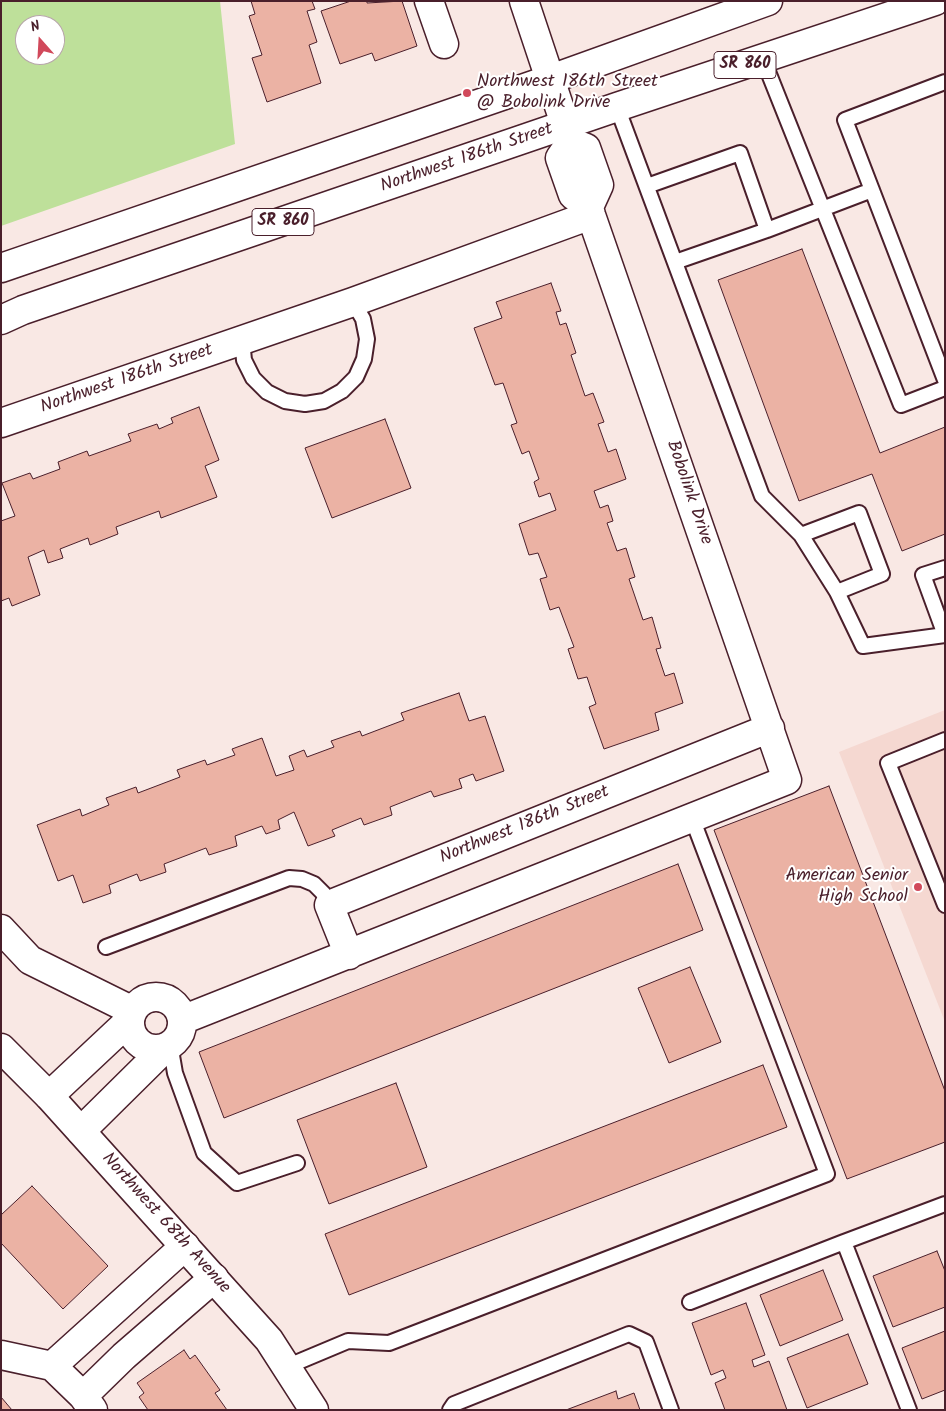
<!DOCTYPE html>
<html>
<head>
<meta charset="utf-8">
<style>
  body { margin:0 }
  #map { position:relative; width:946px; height:1411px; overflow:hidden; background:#f9e8e4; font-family:Kalam,sans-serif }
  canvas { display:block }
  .frame { position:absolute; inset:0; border:2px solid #4a1f2b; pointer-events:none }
  .north { position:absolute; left:15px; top:15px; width:50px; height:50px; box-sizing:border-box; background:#fff; border:1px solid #b7a5aa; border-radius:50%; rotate:341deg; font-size:14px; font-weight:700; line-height:20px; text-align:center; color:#4a1f2b }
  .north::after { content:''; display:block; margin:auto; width:18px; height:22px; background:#d1495b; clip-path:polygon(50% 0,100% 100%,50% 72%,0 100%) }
</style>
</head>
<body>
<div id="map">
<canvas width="946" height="1411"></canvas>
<div class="frame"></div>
<div class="north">N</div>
</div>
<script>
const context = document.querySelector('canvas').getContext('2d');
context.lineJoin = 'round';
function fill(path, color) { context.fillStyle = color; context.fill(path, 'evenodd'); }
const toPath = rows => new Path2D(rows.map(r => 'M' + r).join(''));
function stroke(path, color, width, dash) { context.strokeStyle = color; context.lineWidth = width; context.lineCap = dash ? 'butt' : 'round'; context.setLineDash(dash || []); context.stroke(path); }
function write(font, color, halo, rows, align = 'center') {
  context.font = font + ' Kalam,sans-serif'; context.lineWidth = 4; context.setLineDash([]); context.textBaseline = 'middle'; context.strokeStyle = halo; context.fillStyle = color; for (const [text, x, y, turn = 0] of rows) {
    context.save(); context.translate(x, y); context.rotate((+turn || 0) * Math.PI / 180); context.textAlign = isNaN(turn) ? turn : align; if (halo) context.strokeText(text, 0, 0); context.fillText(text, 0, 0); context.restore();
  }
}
const built = toPath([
  [945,710,945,1022,839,752]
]);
const green = toPath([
  [1,1,220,1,235,144,1,226],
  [25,25,55,25,55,55,25,55]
]);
const building = toPath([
  [251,1,312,1,315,9,307,11,317,42,309,45,321,83,267,102,252,58,262,55,249,16,255,14,251,1],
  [351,1,367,1,367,3,402,1,417,46,375,61,372,53,340,64,321,11,351,1],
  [802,249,880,453,945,427,945,534,902,551,872,474,799,501,718,280,802,249],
  [551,283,561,311,556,312,560,325,566,323,576,353,571,355,585,396,593,393,604,422,598,424,608,452,616,449,626,479,594,491,600,508,608,505,613,521,607,523,617,551,626,548,635,577,629,579,643,620,652,617,661,648,656,649,665,676,674,673,683,703,655,713,659,730,604,749,589,707,596,704,587,677,578,679,568,649,574,647,559,607,550,610,540,579,547,577,538,553,529,555,519,524,556,510,550,493,539,497,534,482,539,479,529,451,522,454,511,425,517,423,503,383,495,385,474,328,502,318,496,302,551,283],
  [199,407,219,460,205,466,217,497,161,518,159,511,116,527,118,534,90,545,88,538,60,549,63,558,48,563,44,550,28,557,40,595,12,606,9,598,1,601,1,521,15,516,2,483,30,473,33,479,60,469,58,462,87,451,89,456,131,441,128,434,157,424,159,429,173,423,171,418,199,407],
  [385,419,411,488,332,518,305,448,385,419],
  [459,693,469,721,485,716,504,771,476,781,473,774,459,779,462,788,434,797,431,791,390,807,392,815,364,825,361,818,332,830,335,836,308,846,294,812,278,820,280,829,266,834,262,826,235,836,237,846,209,855,206,848,164,864,166,872,140,881,137,874,109,885,111,893,83,903,73,875,58,881,37,825,80,809,82,816,109,805,106,798,136,787,138,793,180,777,177,770,205,760,207,765,235,755,232,749,262,738,276,776,294,770,289,756,304,750,307,757,334,747,331,741,360,731,362,736,404,720,401,713,459,693],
  [829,786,945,1091,945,1142,847,1179,714,830,829,786],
  [678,864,703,930,224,1118,199,1052,678,864],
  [690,967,721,1042,669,1063,638,988,690,967],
  [763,1065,787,1127,349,1295,325,1234,763,1065],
  [396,1083,427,1167,329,1204,297,1120,396,1083],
  [32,1186,108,1266,63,1309,1,1243,1,1215,32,1186],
  [937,1251,945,1271,945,1307,893,1327,873,1276,937,1251],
  [823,1270,843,1320,780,1346,760,1295,823,1270],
  [746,1303,765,1355,752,1360,754,1367,769,1361,787,1410,725,1410,715,1383,726,1378,723,1370,711,1375,692,1323,746,1303],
  [945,1331,945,1390,922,1399,902,1348,945,1331],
  [848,1334,868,1384,807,1408,787,1358,848,1334],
  [184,1350,190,1359,195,1355,220,1390,215,1393,227,1410,148,1410,139,1397,144,1393,137,1383,184,1350],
  [616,1391,618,1399,634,1393,640,1410,566,1410,616,1391],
  [1,1397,12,1410,1,1410,1,1397]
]);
const service = toPath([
  [763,59,901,405,945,388],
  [945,82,845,120,945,380],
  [617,107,762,496,801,535,837,592,863,646,945,635],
  [647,186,740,153,767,230,675,262],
  [767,230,872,190],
  [242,340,244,360,253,378,267,392,285,401,305,404,324,401,342,391,356,377,364,359,367,339,363,319,353,302],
  [801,535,859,513,882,574,837,592],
  [945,635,923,575,945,568],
  [945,740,888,763,945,905],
  [106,947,289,878,302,879,314,884,323,893,329,905],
  [170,1044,175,1073,204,1153,237,1183,297,1163],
  [690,1302,844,1242],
  [286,1367,348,1341,389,1343,827,1174,692,818],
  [450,1410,454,1404,629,1334,646,1342,671,1410],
  [909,1410,844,1242,945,1204]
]);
const minor = toPath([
  [429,1,444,44],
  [571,142,560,158,573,195,589,207],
  [1,423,353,302,591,215],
  [1,929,30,960,133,1011],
  [349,955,329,905,770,728],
  '130 1023a26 26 0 1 1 52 0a26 26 0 1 1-52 0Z',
  [182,1020,787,780,591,215,589,207,599,185,586,148,571,142,524,1],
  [49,1096,130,1020],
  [81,1131,166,1047],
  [1,1355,52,1366,83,1396,93,1410],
  [52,1366,185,1246],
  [83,1396,124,1356,214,1278]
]);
const tertiary = toPath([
  [1,1048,49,1096,269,1340,314,1410]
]);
const primary = toPath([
  [1,268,551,79,768,1],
  [1,320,23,310,617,107,935,1]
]);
const markers = [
  [467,93,5,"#d1495b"],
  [918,887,5,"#d1495b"]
];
const shields = [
  [745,65,62],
  [283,222,62]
];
const shieldNames = [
  ["SR 860",745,65],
  ["SR 860",283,222]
];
const poiNames = [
  ["Northwest 186th Street",477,83],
  ["@ Bobolink Drive",477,104],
  ["American Senior",908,877,"right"],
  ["High School",908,898,"right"]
];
const streetNames = [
  ["Northwest 186th Street",467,159,-19],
  ["Northwest 186th Street",127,380,-19],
  ["Bobolink Drive",688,493,71],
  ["Northwest 186th Street",525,826,-22],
  ["Northwest 68th Avenue",165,1224,48]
];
fill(built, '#f5d8d1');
fill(green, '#bee09a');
fill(building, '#ebb2a4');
stroke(building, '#4a1f2b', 1);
stroke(service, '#4a1f2b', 18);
stroke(minor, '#4a1f2b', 31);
stroke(tertiary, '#4a1f2b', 31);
stroke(primary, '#4a1f2b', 31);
stroke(service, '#fff', 14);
stroke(minor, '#fff', 28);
stroke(tertiary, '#fff', 28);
stroke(primary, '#fff', 28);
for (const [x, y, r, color] of markers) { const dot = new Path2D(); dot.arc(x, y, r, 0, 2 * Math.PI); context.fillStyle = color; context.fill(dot); stroke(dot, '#fff', 2); }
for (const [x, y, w] of shields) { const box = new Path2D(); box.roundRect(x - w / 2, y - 13.5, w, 27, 4); context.fillStyle = '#fff'; context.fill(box); stroke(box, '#4a1f2b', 1); }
write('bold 16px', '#4a1f2b', null, shieldNames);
write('18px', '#4a1f2b', '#fff', poiNames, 'left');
write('18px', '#4a1f2b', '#fff', streetNames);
</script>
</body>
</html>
